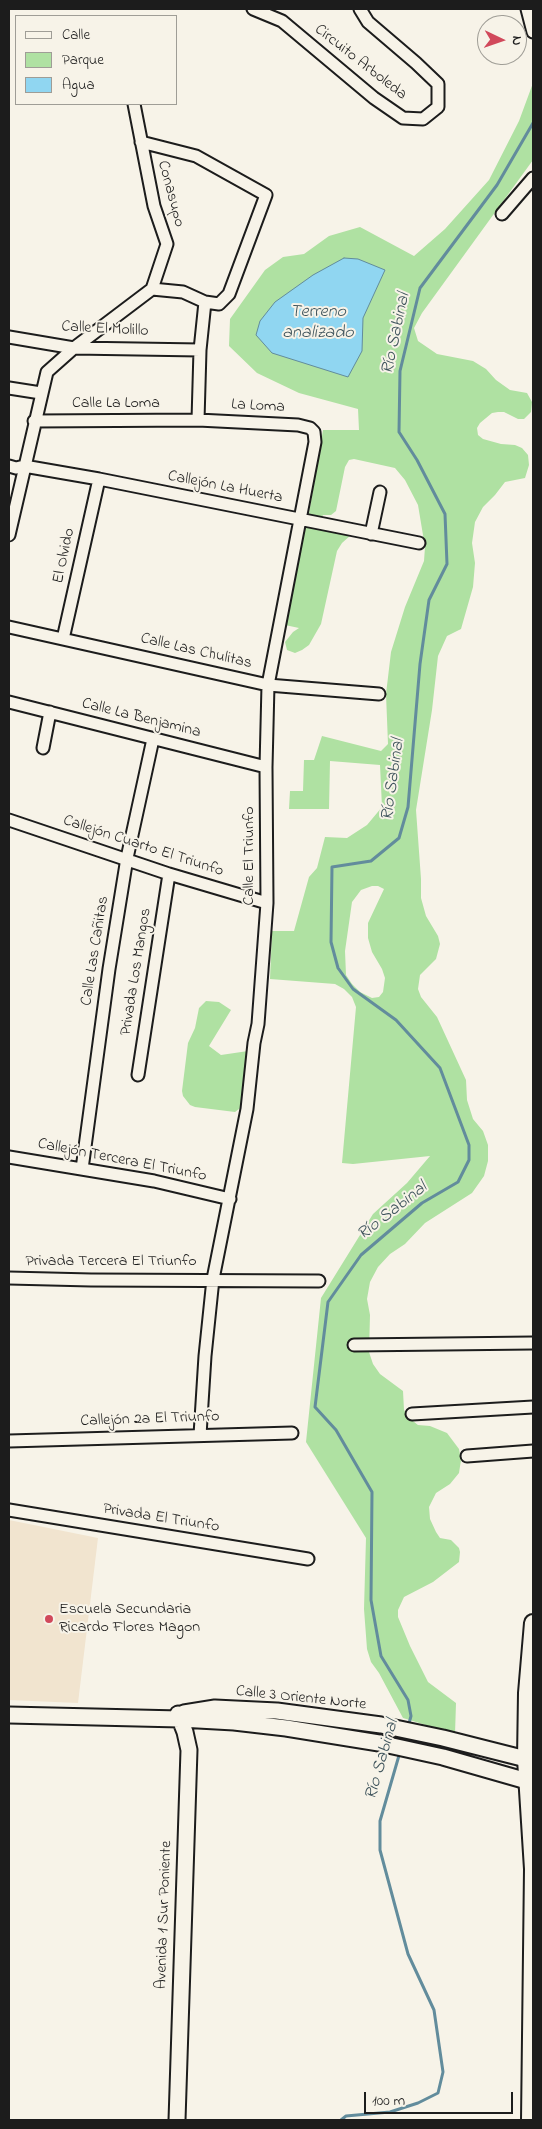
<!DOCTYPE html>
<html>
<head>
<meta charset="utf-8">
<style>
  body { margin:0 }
  #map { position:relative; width:542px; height:2129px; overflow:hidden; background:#f7f3e8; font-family:"Indie Flower",sans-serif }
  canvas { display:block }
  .frame { position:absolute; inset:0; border:10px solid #1c1c1c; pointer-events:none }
  .legend { position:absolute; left:15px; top:15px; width:162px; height:90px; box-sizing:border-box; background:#f7f3e8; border:1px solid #9f9d96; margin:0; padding:6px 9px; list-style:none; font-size:15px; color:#1c1c1c }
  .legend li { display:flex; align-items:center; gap:10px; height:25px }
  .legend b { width:25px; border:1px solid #9f9d96 }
  .north { position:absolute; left:477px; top:15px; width:50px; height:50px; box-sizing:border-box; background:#f7f3e8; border:1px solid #9f9d96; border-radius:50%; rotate:93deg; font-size:14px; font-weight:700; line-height:20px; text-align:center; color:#1c1c1c }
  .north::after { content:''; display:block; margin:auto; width:18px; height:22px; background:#d1495b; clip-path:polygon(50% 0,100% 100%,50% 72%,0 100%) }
  .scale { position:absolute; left:364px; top:2092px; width:149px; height:22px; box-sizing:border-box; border:2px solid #1c1c1c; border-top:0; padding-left:6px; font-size:15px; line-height:18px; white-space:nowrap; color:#1c1c1c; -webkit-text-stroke:4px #f7f3e8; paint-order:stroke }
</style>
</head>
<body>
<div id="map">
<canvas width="542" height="2129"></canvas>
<div class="frame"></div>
<ul class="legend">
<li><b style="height:6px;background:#f7f3e8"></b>Calle</li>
<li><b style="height:14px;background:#afe1a2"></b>Parque</li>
<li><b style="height:14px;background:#90d6f1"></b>Agua</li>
</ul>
<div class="north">N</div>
<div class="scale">100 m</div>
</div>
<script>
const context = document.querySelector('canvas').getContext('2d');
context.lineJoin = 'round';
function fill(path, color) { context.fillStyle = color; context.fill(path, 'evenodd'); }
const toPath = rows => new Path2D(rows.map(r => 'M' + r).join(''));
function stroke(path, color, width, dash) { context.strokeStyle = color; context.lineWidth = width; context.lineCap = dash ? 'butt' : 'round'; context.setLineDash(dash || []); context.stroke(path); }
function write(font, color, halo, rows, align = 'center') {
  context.font = font + ' "Indie Flower",sans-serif'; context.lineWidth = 4; context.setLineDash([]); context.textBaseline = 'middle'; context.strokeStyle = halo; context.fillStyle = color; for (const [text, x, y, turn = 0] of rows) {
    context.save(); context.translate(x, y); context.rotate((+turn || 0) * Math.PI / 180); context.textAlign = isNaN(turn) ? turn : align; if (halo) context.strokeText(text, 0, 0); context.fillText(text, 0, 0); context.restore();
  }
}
const built = toPath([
  [9,1520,98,1538,78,1703,9,1700]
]);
const green = toPath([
  [533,83,533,160,422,313,414,328,418,341,437,354,473,361,486,369,496,380,510,390,527,393,532,402,531,412,524,419,518,419,504,412,498,412,492,413,480,423,477,428,478,435,483,439,501,444,515,445,522,448,528,455,529,465,525,478,505,482,495,495,483,507,475,522,472,543,475,563,473,587,461,629,447,636,438,656,432,710,416,810,421,879,421,898,426,916,438,936,440,944,436,959,420,975,418,989,421,997,437,1017,466,1080,467,1100,473,1119,483,1131,488,1145,488,1161,484,1176,472,1193,425,1223,405,1244,390,1254,378,1267,370,1282,367,1299,370,1315,369,1352,373,1364,380,1374,403,1391,404,1410,409,1418,418,1425,430,1426,447,1433,459,1449,461,1460,459,1473,450,1484,436,1493,429,1507,430,1519,436,1532,440,1538,451,1540,459,1548,460,1552,459,1562,433,1582,404,1597,398,1610,398,1617,410,1646,428,1682,456,1703,455,1734,403,1718,379,1673,371,1662,367,1649,364,1609,366,1538,306,1442,321,1298,373,1214,407,1183,430,1156,353,1164,342,1163,356,1007,352,997,344,989,335,984,270,979,272,931,294,931,309,877,317,868,325,837,347,838,367,825,382,807,380,765,330,761,329,809,289,809,290,791,303,791,304,760,314,760,322,736,381,751,388,744,386,694,391,652,405,607,424,561,425,547,418,505,405,480,395,468,354,459,349,460,345,467,336,511,331,515,323,515,321,519,308,519,323,430,359,430,358,409,299,393,257,373,229,346,230,319,265,270,283,257,304,254,329,236,360,227,414,256,445,229,489,180,519,121],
  [372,886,378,886,384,889,368,923,368,938,372,952,382,969,385,978,383,992,379,997,372,998,360,992,352,984,346,975,345,951,352,902,361,890],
  [304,526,351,535,342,543,337,551,321,624,309,645,302,650,295,653,287,650,285,642,293,632,299,628,285,625],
  [206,1001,219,1002,231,1010,209,1046,221,1055,248,1051,243,1106,235,1112,195,1107,190,1105,183,1096,182,1091,188,1043,195,1028,199,1008]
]);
const water = toPath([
  [344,258,358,259,385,270,363,318,362,351,348,377,272,353,256,335,260,321,275,302,313,275,344,258]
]);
const stream = toPath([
  [408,1727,411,1716,408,1700,381,1656,371,1600,372,1492,336,1430,315,1407,328,1302,361,1255,422,1203,458,1182,469,1160,469,1145,440,1068,396,1020,353,989,338,968,331,942,332,867,371,861,399,838,408,807,420,664,429,600,447,564,445,514,417,460,399,432,400,371,420,288,497,185,533,123],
  [341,2120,346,2116,390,2112,418,2103,438,2093,443,2072,434,2010,408,1954,380,1850,380,1821,400,1752]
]);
const minor = toPath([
  [253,9,282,21,374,98,403,118,423,119,438,107,438,84,416,63,368,22,360,9],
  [527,9,533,32],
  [134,104,154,206,167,244,152,289],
  [141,142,196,156,266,195,229,294,219,304,205,302,183,292,152,289],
  [502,214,533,178],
  [9,337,74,348,200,350],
  [9,388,41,393],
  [198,420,200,350,205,302],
  [34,421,198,420,298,425,310,428,314,432,315,442,268,685,266,767,267,903,258,1024,254,1043,247,1109,213,1279,205,1356,200,1435],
  [9,466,16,468,24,466,99,479,419,543],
  [371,534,380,492],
  [9,535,47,372,74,348,152,289],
  [9,627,268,685,379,694],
  [63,639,99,479],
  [9,702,266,767],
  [43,748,50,712],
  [9,820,169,874,267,903],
  [138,1075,169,874],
  [9,1157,154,1181,230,1199],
  [82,1169,109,969,127,858,153,739],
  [9,1278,91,1280,319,1281],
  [354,1345,533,1343],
  [412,1414,533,1407],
  [9,1441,292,1433],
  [467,1456,533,1451],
  [9,1510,308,1559]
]);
const tertiary = toPath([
  [184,1713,215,1708,277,1711,381,1725,443,1738,526,1759],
  [9,1715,180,1719,234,1722,286,1728,379,1743,443,1757,527,1781],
  [177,2120,189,1750,185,1732,178,1714]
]);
const secondary = toPath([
  [530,2120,533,1869,526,1759,527,1693,533,1623]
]);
const markers = [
  [49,1619,5,"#d1495b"]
];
const streetNames = [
  ["Circuito Arboleda",360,63,38],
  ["Conasupo",170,194,75],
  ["Calle El Molillo",105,330,3],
  ["Calle La Loma",116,404],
  ["La Loma",258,407,3],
  ["Callejón La Huerta",225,488,11],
  ["El Olvido",65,556,-78],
  ["Calle Las Chulitas",196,652,13],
  ["Calle La Benjamina",141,719,14],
  ["Callejón Cuarto El Triunfo",143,847,18],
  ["Calle El Triunfo",250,856,-90],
  ["Calle Las Cañitas",96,951,-81],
  ["Privada Los Mangos",137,972,-81],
  ["Callejón Tercera El Triunfo",122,1161,11],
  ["Privada Tercera El Triunfo",111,1262],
  ["Callejón 2a El Triunfo",150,1420,-2],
  ["Privada El Triunfo",161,1519,9],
  ["Calle 3 Oriente Norte",301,1699,6],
  ["Avenida 1 Sur Poniente",165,1915,-88]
];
const poiNames = [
  ["Escuela Secundaria",59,1610],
  ["Ricardo Flores Magon",59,1628]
];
const waterNames = [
  ["Terreno",318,313],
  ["analizado",318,334],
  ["Río Sabinal",397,334,-78],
  ["Río Sabinal",394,780,-82],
  ["Río Sabinal",393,1212,-38],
  ["Río Sabinal",383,1760,-74]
];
fill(built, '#f1e4cf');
fill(green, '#afe1a2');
fill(water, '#90d6f1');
stroke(water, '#628c9c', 1);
stroke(stream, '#628c9c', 3);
stroke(minor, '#1c1c1c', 15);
stroke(tertiary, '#1c1c1c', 19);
stroke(secondary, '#1c1c1c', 20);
stroke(minor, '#f7f3e8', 11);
stroke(tertiary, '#f7f3e8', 15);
stroke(secondary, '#f7f3e8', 16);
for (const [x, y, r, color] of markers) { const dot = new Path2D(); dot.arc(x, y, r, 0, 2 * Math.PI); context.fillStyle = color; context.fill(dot); stroke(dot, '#f7f3e8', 2); }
write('16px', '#1c1c1c', '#f7f3e8', streetNames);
write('16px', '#1c1c1c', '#f7f3e8', poiNames, 'left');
write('italic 18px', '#3f545c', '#f7f3e8', waterNames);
</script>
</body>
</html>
